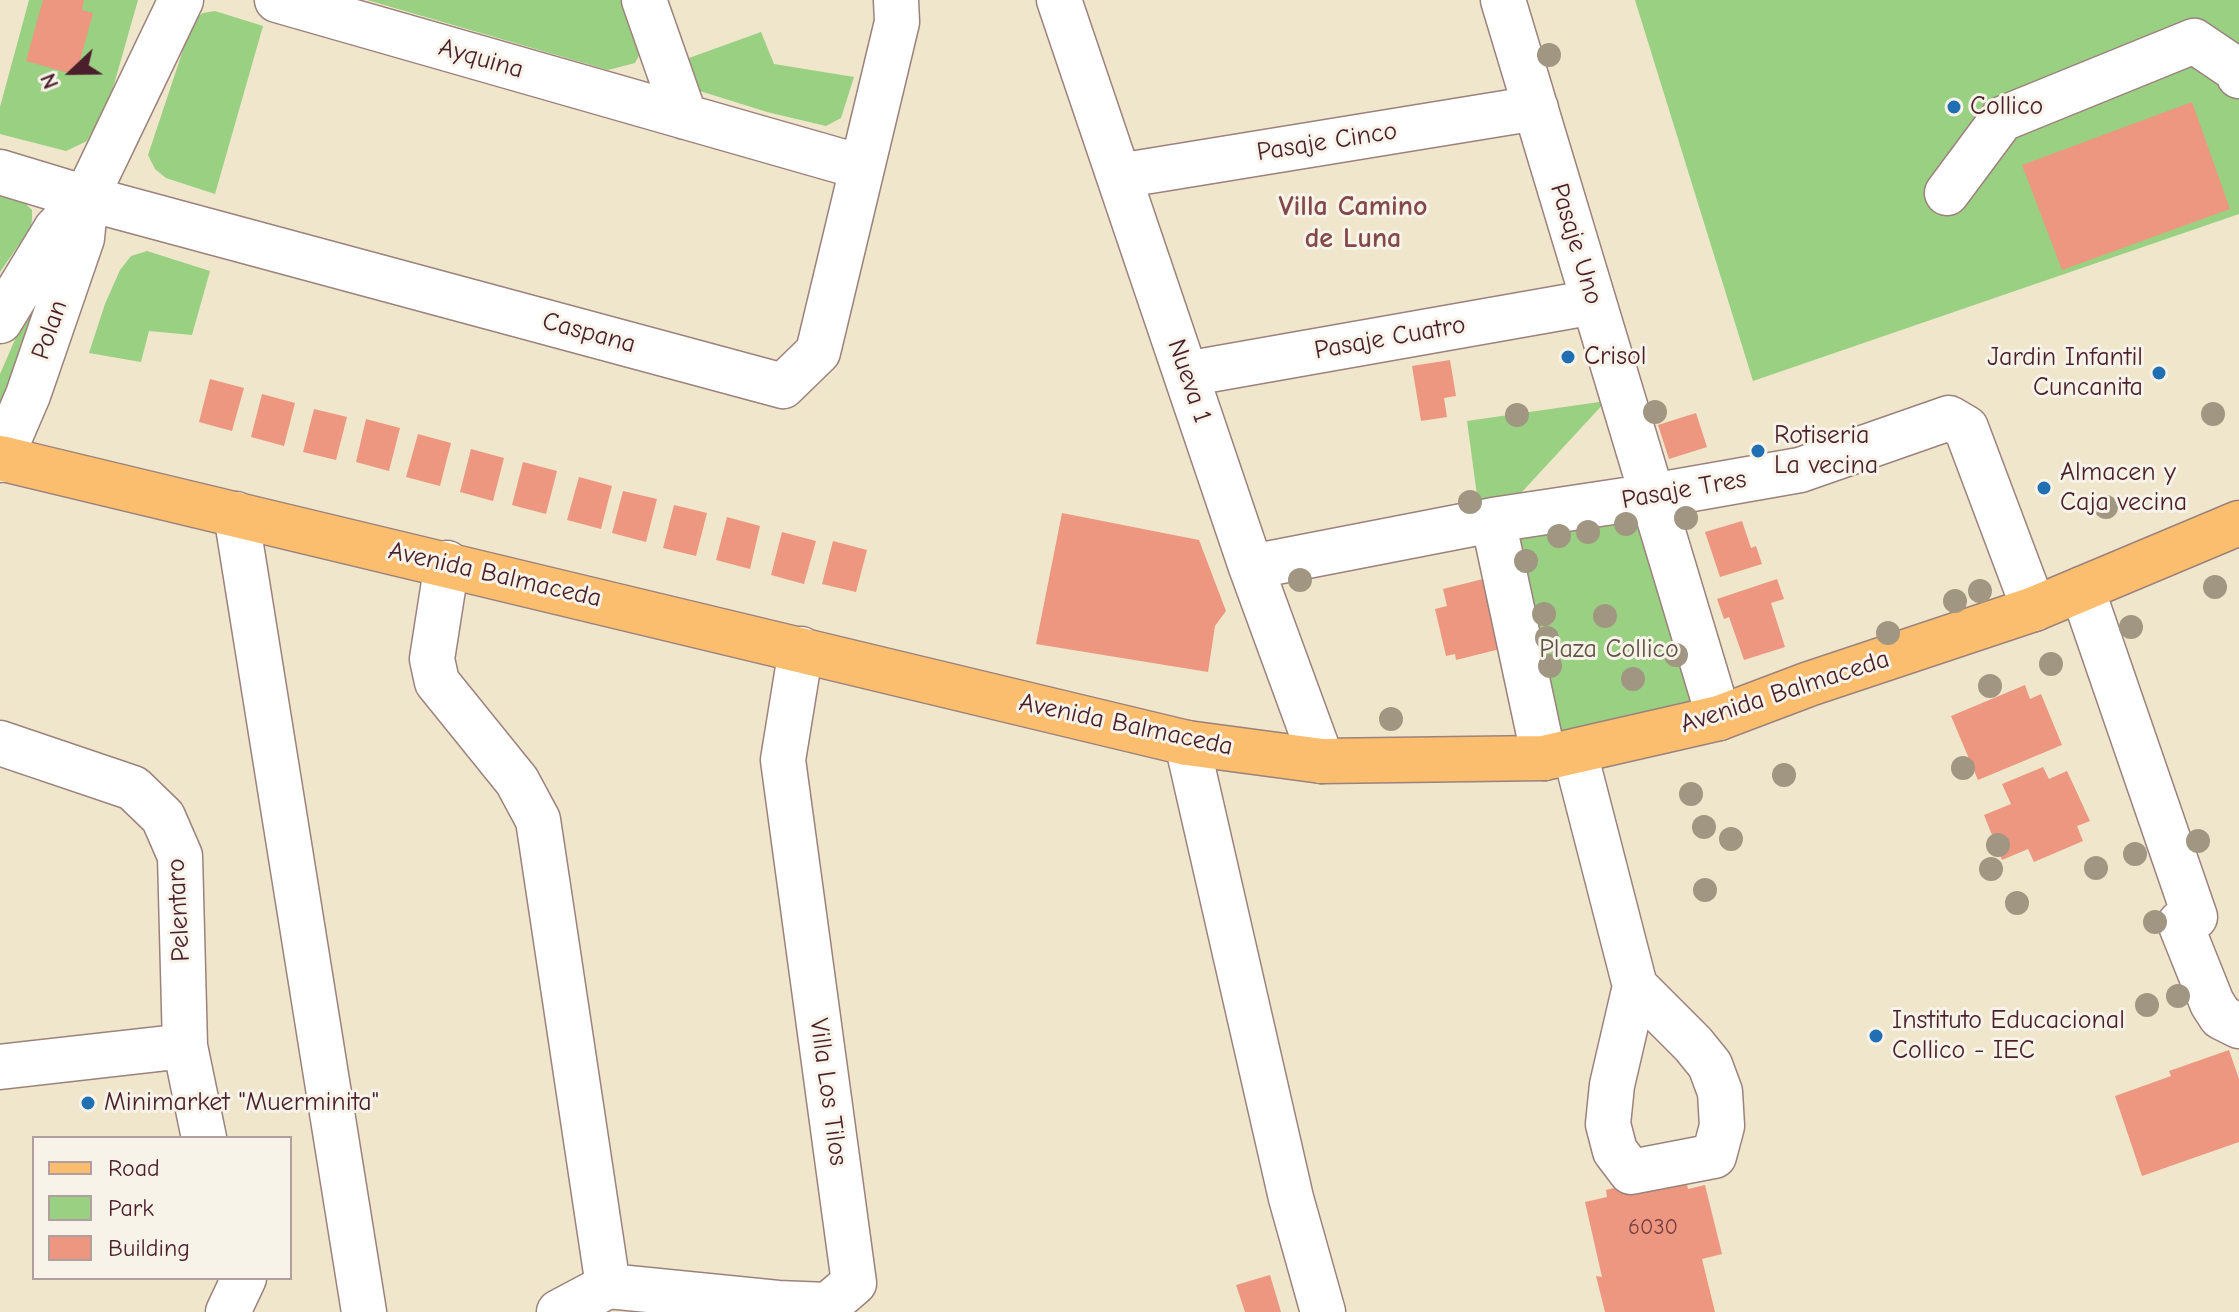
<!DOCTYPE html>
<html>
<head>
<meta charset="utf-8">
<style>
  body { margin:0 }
  #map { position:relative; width:2239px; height:1312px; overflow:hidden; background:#efe6cc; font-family:"Comic Neue",sans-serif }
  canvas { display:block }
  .legend { position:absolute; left:32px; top:1136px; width:260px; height:144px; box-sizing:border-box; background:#f7f3e8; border:2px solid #b29e9c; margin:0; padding:10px 14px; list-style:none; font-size:24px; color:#4a1f2b }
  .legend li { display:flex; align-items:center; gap:16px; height:40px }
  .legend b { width:40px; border:2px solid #b29e9c }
  .north { position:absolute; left:32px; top:32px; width:80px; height:80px; -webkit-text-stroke:6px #f7f3e8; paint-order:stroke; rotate:248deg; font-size:22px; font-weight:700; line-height:32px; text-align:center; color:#4a1f2b }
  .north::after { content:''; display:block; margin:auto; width:28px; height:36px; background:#4a1f2b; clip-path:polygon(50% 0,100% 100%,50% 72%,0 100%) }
</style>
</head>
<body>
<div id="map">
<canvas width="2239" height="1312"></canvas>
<ul class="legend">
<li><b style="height:10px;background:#fbbd6e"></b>Road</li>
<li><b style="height:22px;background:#99d082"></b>Park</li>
<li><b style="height:22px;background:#ed9780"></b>Building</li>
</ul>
<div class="north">N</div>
</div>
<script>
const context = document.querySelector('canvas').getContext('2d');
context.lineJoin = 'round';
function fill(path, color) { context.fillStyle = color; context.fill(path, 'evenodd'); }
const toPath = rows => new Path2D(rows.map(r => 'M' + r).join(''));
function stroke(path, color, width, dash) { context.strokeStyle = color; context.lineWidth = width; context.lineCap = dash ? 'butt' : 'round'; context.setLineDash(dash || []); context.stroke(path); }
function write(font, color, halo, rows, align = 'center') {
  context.font = font + ' "Comic Neue",sans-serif'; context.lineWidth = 6; context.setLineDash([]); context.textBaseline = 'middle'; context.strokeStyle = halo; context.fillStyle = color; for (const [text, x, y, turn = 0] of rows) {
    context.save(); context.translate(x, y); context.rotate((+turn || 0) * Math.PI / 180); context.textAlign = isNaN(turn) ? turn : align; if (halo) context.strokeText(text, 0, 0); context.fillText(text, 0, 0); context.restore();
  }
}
const green = toPath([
  [29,0,138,0,111,95,87,141,66,151,0,134,0,107],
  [367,0,632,0,646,43,635,63,608,70],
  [1635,0,2239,0,2239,214,1753,381],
  [215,11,263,26,215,194,166,178,155,169,148,155,193,20,203,13],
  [761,32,774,64,854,77,841,118,826,126,767,112,700,91,692,74,689,58],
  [0,195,25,203,32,210,32,219,31,227,0,272],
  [147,251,210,271,192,335,149,331,141,362,89,353,105,304,120,270,131,256],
  [37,289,51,294,0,405,0,374],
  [1606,401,1509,506,1479,510,1467,421],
  [1649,513,1703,693,1694,718,1547,734,1511,543,1520,532]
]);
const building = toPath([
  [43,0,84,0,82,10,93,13,76,75,26,61],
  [2192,102,2230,209,2062,270,2022,165],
  [1450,360,1456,396,1444,398,1447,417,1421,421,1412,366],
  [210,379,244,388,232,431,199,422],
  [262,394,295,403,284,446,251,437],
  [314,409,347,417,336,460,303,452],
  [1696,413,1707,447,1669,459,1658,425],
  [366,419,400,428,389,471,356,462],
  [418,434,451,443,440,486,406,477],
  [471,449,504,458,493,501,460,492],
  [523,462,557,471,546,514,512,505],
  [579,477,612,486,601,529,567,520],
  [623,491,657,499,646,542,612,533],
  [674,505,707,513,696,556,663,548],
  [1062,513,1199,540,1226,611,1215,626,1208,672,1036,644],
  [727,517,760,526,750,569,716,560],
  [1742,521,1751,548,1756,546,1762,564,1720,577,1705,532],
  [782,532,816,541,804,584,771,575],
  [833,541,867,550,856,592,822,584],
  [1483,579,1500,649,1456,660,1455,654,1446,656,1435,609,1447,606,1443,589],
  [1777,579,1784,599,1771,603,1785,647,1744,660,1729,617,1724,619,1717,599],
  [2025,685,2030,699,2041,694,2062,745,1978,780,1951,716],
  [2043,767,2049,779,2067,771,2090,821,2077,826,2083,841,2034,862,2028,849,2002,860,1984,815,2011,804,2002,784],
  [2229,1050,2239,1079,2239,1142,2142,1176,2115,1096,2171,1076,2169,1071],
  [1684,1171,1688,1189,1705,1185,1722,1254,1702,1259,1715,1312,1605,1312,1596,1276,1602,1277,1585,1202,1607,1197,1606,1190],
  [1270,1275,1281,1312,1245,1312,1236,1285]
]);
const minor = toPath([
  [277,0,861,167],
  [644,0,685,117],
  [1059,0,1251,567,1322,761],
  [1503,0,1719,718],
  [0,172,86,198,783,386,818,352,897,22,896,0],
  [1119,176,1536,108],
  [1947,193,2002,119,2194,41,2237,70,2239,76],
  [0,321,56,229,86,198],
  [1186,374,1594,302],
  [0,460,28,395,82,238,86,198,181,0],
  [236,514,364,1312],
  [1493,520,1544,758],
  [447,563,432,659,437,682,517,781,538,820,608,1286],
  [1251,567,1493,520,1652,496,1800,470,1949,418,1966,428,2034,609],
  [2082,589,2195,917,2180,923,2212,1003,2221,1017,2239,1026],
  [0,743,133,788,163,817,180,856,185,1046,204,1138],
  [1187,743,1291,1198,1323,1312],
  [1575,753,1635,986,1612,1085,1608,1124,1615,1151,1631,1172,1714,1156,1722,1126,1720,1092,1710,1065,1693,1044,1635,986],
  [0,1067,185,1046],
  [228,1312,244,1278],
  [559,1312,608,1286,778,1303,828,1305,854,1283,783,760,801,649]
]);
const major = toPath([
  [0,458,1187,743,1322,761,1544,758,1719,718,1809,684,2034,609,2239,523]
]);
const trees = [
  [1549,55],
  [1655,412],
  [2213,414],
  [1517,415],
  [1470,502],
  [2106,507],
  [1686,518],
  [1626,524],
  [1588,532],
  [1559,536],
  [1526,561],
  [1300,580],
  [2215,587],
  [1980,591],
  [1955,601],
  [1544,614],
  [1605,616],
  [2131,627],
  [1888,633],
  [1547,638],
  [1676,655],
  [2051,664],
  [1550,666],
  [1633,679],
  [1990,686],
  [1391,719],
  [1963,768],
  [1784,775],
  [1691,794],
  [1704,827],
  [1731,839],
  [2198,841],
  [1998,845],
  [2135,854],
  [2096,868],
  [1991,869],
  [1705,890],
  [2017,903],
  [2155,922],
  [2178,996],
  [2147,1005]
];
const markers = [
  [1954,107,8,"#1f6fb2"],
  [1568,357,8,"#1f6fb2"],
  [2159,373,8,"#1f6fb2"],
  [1758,451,8,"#1f6fb2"],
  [2044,488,8,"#1f6fb2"],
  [1876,1036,8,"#1f6fb2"],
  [88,1103,8,"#1f6fb2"]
];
const numberNames = [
  ["6030",1653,1228]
];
const streetNames = [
  ["Ayquina",481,59,16],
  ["Pasaje Cinco",1327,142,-9],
  ["Pasaje Uno",1576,244,73],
  ["Polan",50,330,-71],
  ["Caspana",589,333,15],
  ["Pasaje Cuatro",1390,338,-10],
  ["Nueva 1",1189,381,71],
  ["Pasaje Tres",1684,490,-10],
  ["Avenida Balmaceda",495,575,13],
  ["Avenida Balmaceda",1785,692,-18],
  ["Avenida Balmaceda",1126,725,12],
  ["Pelentaro",179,910,-93],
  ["Villa Los Tilos",828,1092,82]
];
const poiNames = [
  ["Collico",1970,107],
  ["Crisol",1584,357],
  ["Jardin Infantil",2143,358,"right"],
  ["Cuncanita",2143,388,"right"],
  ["Rotiseria",1774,436],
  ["La vecina",1774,466],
  ["Almacen y",2060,473],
  ["Caja vecina",2060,503],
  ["Instituto Educacional",1892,1021],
  ["Collico - IEC",1892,1051],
  ["Minimarket \"Muerminita\"",104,1103]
];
const parkNames = [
  ["Plaza Collico",1609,650]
];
const neighbourhoodNames = [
  ["Villa Camino",1353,207],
  ["de Luna",1353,239]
];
fill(green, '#99d082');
fill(building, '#ed9780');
stroke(minor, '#9c827c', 47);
stroke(major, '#9c827c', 47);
stroke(minor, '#fff', 44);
stroke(major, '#fbbd6e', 44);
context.fillStyle = '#a19682';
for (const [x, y] of trees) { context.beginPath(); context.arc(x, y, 12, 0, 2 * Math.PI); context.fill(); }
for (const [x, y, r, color] of markers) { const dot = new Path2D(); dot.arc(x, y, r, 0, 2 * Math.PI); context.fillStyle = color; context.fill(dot); stroke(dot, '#f7f3e8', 3); }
write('22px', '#733d40', null, numberNames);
write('26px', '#4a1f2b', '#f7f3e8', streetNames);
write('26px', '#4a1f2b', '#f7f3e8', poiNames, 'left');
write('26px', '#625445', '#f7f3e8', parkNames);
write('bold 28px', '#834949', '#f7f3e8', neighbourhoodNames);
</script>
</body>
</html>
